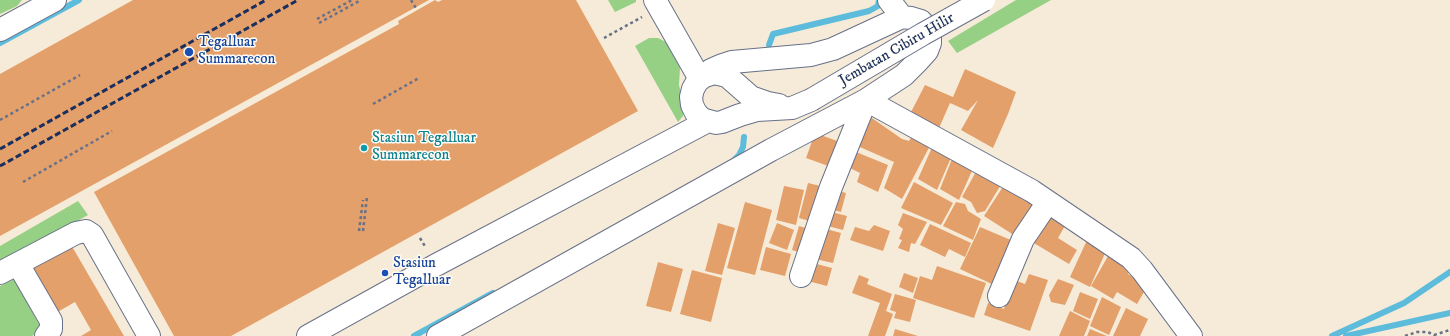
<!DOCTYPE html>
<html>
<head>
<meta charset="utf-8">
<style>
  body { margin:0 }
  canvas { display:block; background:#f6ebd8 }
</style>
</head>
<body>
<canvas width="1450" height="336"></canvas>
<script>
const context = document.querySelector('canvas').getContext('2d');
context.lineJoin = 'round';
function fill(path, color) { context.fillStyle = color; context.fill(path, 'evenodd'); }
const toPath = rows => new Path2D(rows.map(r => 'M' + r).join(''));
function stroke(path, color, width, dash) { context.strokeStyle = color; context.lineWidth = width; context.lineCap = dash ? 'butt' : 'round'; context.setLineDash(dash || []); context.stroke(path); }
function write(font, color, halo, rows, align = 'center') {
  context.font = font + ' "IM FELL DW Pica",serif'; context.lineWidth = 3; context.setLineDash([]); context.textBaseline = 'middle'; context.strokeStyle = halo; context.fillStyle = color; for (const [text, x, y, turn = 0] of rows) {
    context.save(); context.translate(x, y); context.rotate((+turn || 0) * Math.PI / 180); context.textAlign = isNaN(turn) ? turn : align; if (halo) context.strokeText(text, 0, 0); context.fillText(text, 0, 0); context.restore();
  }
}
const green = toPath([
  [0,0,22,0,17,6,0,14],
  [608,0,636,0,636,2,615,12],
  [1016,0,1051,0,957,53,948,41],
  [649,38,658,38,666,42,680,68,679,85,683,101,683,116,678,122,635,46],
  [78,201,88,215,0,264,0,246],
  [14,279,42,330,32,336,0,336,0,286]
]);
const stream = toPath([
  [0,43,79,0],
  [769,45,773,34,869,11,878,6,879,0],
  [734,160,739,155,743,147,744,137],
  [414,336,493,293],
  [1332,336,1404,303,1450,272],
  [1346,336,1450,313]
]);
const building = toPath([
  [133,0,429,0,0,236,0,74],
  [435,0,438,2,442,0,576,0,638,111,231,336,174,336,94,192,399,24,398,21],
  [965,69,1016,92,1008,114,993,148,961,130,978,100,968,111,950,103,939,128,910,114,925,85,953,97],
  [869,116,902,139,909,141,913,134,932,142,902,199,884,188,894,162,853,144],
  [815,133,843,143,834,168,806,158],
  [933,145,953,153,937,190,918,179],
  [856,152,888,165,878,192,857,182,860,173,850,168],
  [954,154,975,164,959,200,940,189],
  [978,168,1002,183,985,211,977,213,971,202,962,197],
  [914,182,953,203,941,225,901,208],
  [1006,182,1042,205,1020,239,984,216],
  [808,183,825,187,816,223,799,218],
  [784,186,804,190,796,225,776,220],
  [831,189,846,193,841,212,826,208],
  [745,202,772,210,755,275,727,268],
  [956,202,965,204,968,211,981,219,973,240,943,226],
  [824,210,847,216,843,230,820,224],
  [1044,211,1066,224,1058,238,1077,250,1069,264,1027,239],
  [903,213,927,222,915,244,911,243,909,252,898,248,902,240,899,239,903,229,898,225],
  [718,223,735,228,722,275,705,271],
  [777,223,794,230,787,250,769,243],
  [930,224,971,243,965,257,949,249,945,257,920,245],
  [874,225,890,231,883,251,850,240,855,227,869,231],
  [799,226,813,230,806,254,792,250],
  [819,227,841,233,833,263,811,258],
  [980,227,1018,243,998,287,960,269],
  [1088,238,1107,249,1090,287,1070,277],
  [70,243,124,336,81,336,91,330,75,302,54,314,28,267],
  [766,247,791,254,785,276,760,270],
  [1108,256,1131,268,1128,274,1148,285,1137,304,1117,292,1113,299,1091,286],
  [658,262,683,269,671,312,646,306],
  [809,262,832,268,827,286,804,280],
  [937,266,986,283,974,318,913,298,920,276,932,280],
  [692,270,722,278,711,322,680,314],
  [904,273,918,278,913,293,899,287],
  [1029,274,1048,280,1030,331,984,315,988,303,1004,309,1014,280,1025,284],
  [859,275,869,279,867,284,892,294,886,311,893,314,885,336,868,336,880,303,852,293],
  [1058,279,1074,285,1065,305,1051,302,1049,295],
  [1080,292,1098,299,1090,319,1073,311],
  [895,294,916,300,910,322,894,318,896,312,890,310],
  [1102,297,1121,307,1109,335,1090,326],
  [1126,308,1148,319,1140,336,1113,336],
  [1070,311,1090,321,1084,336,1059,336],
  [895,329,918,336,893,336],
  [1090,329,1107,336,1087,336]
]);
const path = toPath([
  [411,0,417,10],
  [317,19,352,0],
  [319,23,361,0],
  [604,38,642,17],
  [373,104,419,78],
  [0,120,80,75],
  [23,182,112,131],
  [359,231,363,200],
  [363,231,367,197],
  [420,238,426,248],
  [1434,335,1450,330],
  [1405,336,1417,332,1428,332,1435,336]
]);
const minor = toPath([
  [655,0,700,79],
  [889,0,902,17],
  [0,30,55,0],
  [705,76,714,73,727,76,751,97,768,103,779,105],
  [18,264,51,321,51,329,46,336],
  [0,273,76,233,86,231,92,235,149,336],
  [801,276,831,187,866,100,1032,191,1131,258,1142,270,1191,336],
  [999,296,1023,239,1048,202],
  [308,336,436,265,708,121],
  [438,336,771,150,866,100,904,75,918,61,927,51,930,43,930,33,921,21,911,18,902,17,833,49,811,55,732,62,720,66,711,70,697,82,693,89,691,97,692,105,696,113,702,119,716,123,722,122,740,115,757,110,792,108,811,100]
]);
const rail = toPath([
  [0,149,266,0],
  [0,166,298,0]
]);
const minorBridge = toPath([
  [811,100,923,34,984,0]
]);
const markers = [
  [189,52,5,"#1a4fb4"],
  [364,148,4,"#0f9aa8"],
  [385,273,4,"#1a4fb4"]
];
const transitNames = [
  ["Tegalluar",198,43],
  ["Summarecon",198,60],
  ["Stasiun",393,264],
  ["Tegalluar",393,281]
];
const streetNames = [
  ["Jembatan Cibiru Hilir",897,50,-30]
];
const cultureNames = [
  ["Stasiun Tegalluar",372,139],
  ["Summarecon",372,156]
];
fill(green, '#95d084');
stroke(stream, '#5dbcdb', 6);
fill(building, '#e4a06a');
stroke(minor, '#687189', 24);
stroke(path, '#687189', 2.5, [3, 3]);
stroke(minor, '#fff', 22);
stroke(rail, '#1b2f5e', 3, [6, 3]);
stroke(minorBridge, '#687189', 24, []);
stroke(minorBridge, '#fff', 22);
for (const [x, y, r, color] of markers) { const dot = new Path2D(); dot.arc(x, y, r, 0, 2 * Math.PI); context.fillStyle = color; context.fill(dot); stroke(dot, '#fdfcf7', 1.5); }
write('15px', '#164399', '#fdfcf7', transitNames, 'left');
write('15px', '#1b2f5e', '#fdfcf7', streetNames);
write('15px', '#0d838f', '#fdfcf7', cultureNames, 'left');
</script>
</body>
</html>
